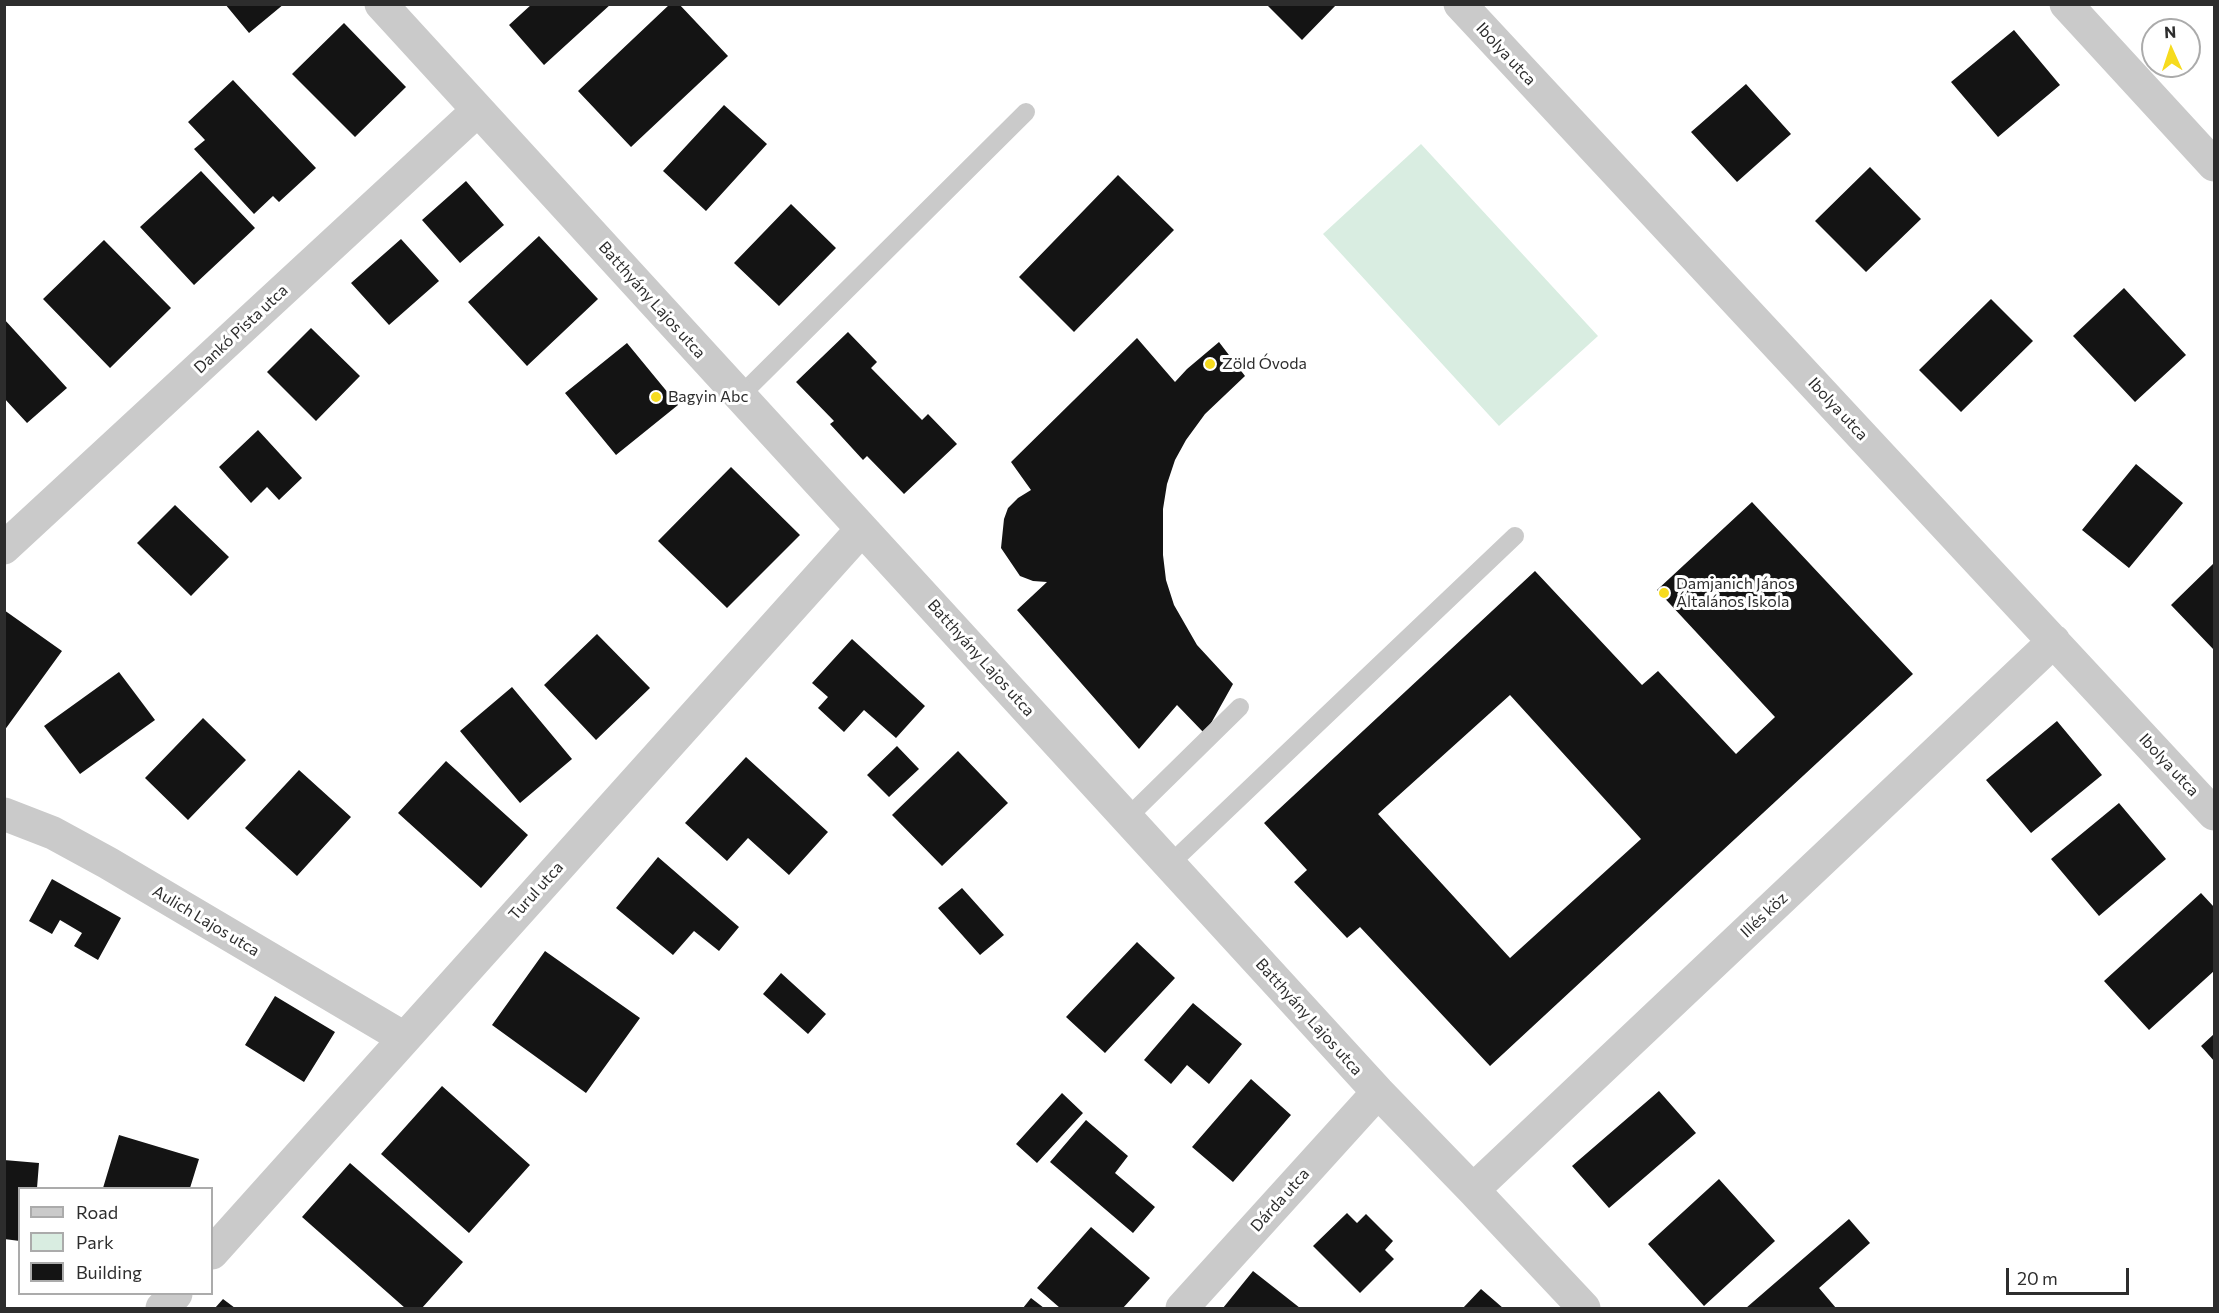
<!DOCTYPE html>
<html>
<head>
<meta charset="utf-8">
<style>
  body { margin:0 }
  #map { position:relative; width:2219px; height:1313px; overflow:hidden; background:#fff; font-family:Commissioner,sans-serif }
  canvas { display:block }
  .frame { position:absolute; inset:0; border:6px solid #2d2d2d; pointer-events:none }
  .legend { position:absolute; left:18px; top:1187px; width:195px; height:108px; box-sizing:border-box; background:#fff; border:2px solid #ababab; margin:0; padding:8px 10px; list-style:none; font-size:18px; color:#2d2d2d }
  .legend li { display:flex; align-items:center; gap:12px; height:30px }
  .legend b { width:30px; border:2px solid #ababab }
  .north { position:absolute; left:2141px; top:18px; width:60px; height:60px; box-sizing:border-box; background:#fff; border:2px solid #ababab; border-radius:50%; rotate:357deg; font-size:16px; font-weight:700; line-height:24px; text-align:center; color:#2d2d2d }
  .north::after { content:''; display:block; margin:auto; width:21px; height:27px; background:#f6db1e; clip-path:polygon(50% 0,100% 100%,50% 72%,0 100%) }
  .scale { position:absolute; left:2006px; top:1268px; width:123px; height:27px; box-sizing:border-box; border:3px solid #2d2d2d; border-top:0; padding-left:8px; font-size:18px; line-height:21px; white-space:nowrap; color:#2d2d2d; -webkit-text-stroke:4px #fff; paint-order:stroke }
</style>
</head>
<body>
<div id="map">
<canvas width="2219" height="1313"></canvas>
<div class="frame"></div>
<ul class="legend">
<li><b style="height:8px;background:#cacaca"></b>Road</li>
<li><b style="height:16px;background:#d9ede1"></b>Park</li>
<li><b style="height:16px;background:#141414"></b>Building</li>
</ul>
<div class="north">N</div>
<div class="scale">20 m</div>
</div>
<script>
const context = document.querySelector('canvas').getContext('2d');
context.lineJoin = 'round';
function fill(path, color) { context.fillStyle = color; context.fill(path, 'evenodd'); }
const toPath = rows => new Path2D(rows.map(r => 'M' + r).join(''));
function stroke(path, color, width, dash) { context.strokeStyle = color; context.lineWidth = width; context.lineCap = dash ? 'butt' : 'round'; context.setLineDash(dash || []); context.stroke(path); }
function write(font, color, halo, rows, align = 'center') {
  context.font = font + ' Commissioner,sans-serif'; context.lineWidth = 6; context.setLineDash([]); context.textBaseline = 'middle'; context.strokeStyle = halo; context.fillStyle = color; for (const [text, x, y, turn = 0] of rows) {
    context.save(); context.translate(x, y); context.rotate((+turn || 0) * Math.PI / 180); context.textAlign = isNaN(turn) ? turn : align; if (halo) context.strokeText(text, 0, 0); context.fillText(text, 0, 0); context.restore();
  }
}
const green = toPath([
  [1421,144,1598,336,1499,426,1323,234]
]);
const building = toPath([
  [225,4,284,4,249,33],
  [532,4,611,4,544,65,509,25],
  [670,4,679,4,728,56,631,147,578,91],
  [1266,4,1337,4,1302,40],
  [344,23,406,87,355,137,292,74],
  [2014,30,2060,85,1998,137,1951,82],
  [233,80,316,168,279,202,273,196,254,214,194,149,205,140,188,122],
  [1746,84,1791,134,1737,182,1691,132],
  [724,105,767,144,706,211,663,171],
  [1870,167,1921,219,1866,272,1815,221],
  [201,171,255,228,194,285,140,227],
  [1118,175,1174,230,1074,332,1019,277],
  [466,181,504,225,460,263,422,220],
  [791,204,836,248,779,306,734,263],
  [539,236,598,299,527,366,468,302],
  [401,239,439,281,389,325,351,283],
  [104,240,171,308,110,368,43,299],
  [2124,288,2186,355,2135,402,2073,336],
  [1991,299,2033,341,1961,412,1919,370],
  [4,319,67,388,27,423,4,398],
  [311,328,360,376,316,421,267,372],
  [848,332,877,362,871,368,922,420,928,414,957,444,904,494,867,456,863,460,830,424,834,421,796,382],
  [1137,338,1175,382,1187,369,1219,342,1245,376,1205,414,1186,440,1175,460,1167,484,1163,509,1163,555,1166,580,1174,605,1197,645,1233,684,1205,734,1177,705,1139,749,1017,610,1047,582,1033,581,1020,576,1001,548,1004,519,1008,508,1018,498,1031,490,1011,462],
  [627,343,678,405,616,455,565,393],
  [258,430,302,478,279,500,267,487,251,503,219,467],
  [2136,464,2183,503,2129,568,2082,530],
  [731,467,800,535,727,608,658,541],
  [1752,502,1913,674,1490,1066,1360,927,1347,938,1294,882,1307,870,1264,823,1535,571,1642,685,1658,671,1736,754,1775,717,1657,590],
  [1510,695,1641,839,1510,958,1378,814],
  [175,505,229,557,191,596,137,543],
  [2214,563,2214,650,2171,605],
  [4,610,62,651,4,731],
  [597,634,650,688,596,740,544,685],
  [852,639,925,706,896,738,864,710,844,732,818,708,828,697,812,683],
  [119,672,155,720,80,774,44,726],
  [512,687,572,759,520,803,460,731],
  [203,718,246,760,188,820,145,778],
  [2057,721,2102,775,2031,833,1986,780],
  [897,746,919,769,889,797,867,775],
  [958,751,1008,803,942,866,892,815],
  [746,757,828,832,789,875,748,838,727,861,685,823],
  [446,761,528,835,481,888,398,813],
  [299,770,351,817,297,876,245,828],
  [2119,803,2166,859,2099,916,2051,859],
  [658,857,739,927,719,951,694,931,673,955,616,908],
  [52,879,121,918,98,960,74,946,82,933,60,920,52,934,29,921],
  [962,888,1004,935,980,955,938,908],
  [2201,893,2214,907,2214,971,2149,1030,2104,981],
  [1137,942,1175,978,1105,1053,1066,1017],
  [545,951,640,1018,586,1093,492,1025],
  [781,973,826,1014,808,1034,763,994],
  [275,996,335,1032,304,1082,245,1045],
  [1193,1003,1242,1044,1209,1084,1187,1065,1171,1084,1144,1060],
  [2214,1034,2214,1061,2201,1046],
  [1251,1079,1291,1115,1233,1182,1192,1147],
  [442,1086,530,1165,469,1233,381,1154],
  [1659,1091,1696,1133,1609,1208,1572,1166],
  [1062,1093,1083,1113,1037,1163,1016,1144],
  [1086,1120,1128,1156,1115,1173,1155,1207,1133,1233,1050,1162],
  [119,1135,199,1159,190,1188,103,1188],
  [4,1160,39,1163,37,1188,20,1188,20,1241,4,1239],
  [350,1163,463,1262,422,1308,405,1308,302,1217],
  [1719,1179,1775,1241,1704,1306,1648,1244],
  [1347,1213,1357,1223,1366,1214,1393,1241,1385,1250,1394,1259,1360,1293,1313,1246],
  [1849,1219,1870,1243,1819,1288,1836,1308,1746,1308],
  [1091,1227,1150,1278,1123,1308,1060,1308,1037,1288],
  [1253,1271,1300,1308,1223,1308],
  [1481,1289,1503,1308,1463,1308],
  [1031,1298,1044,1308,1023,1308],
  [223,1299,235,1308,215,1308]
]);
const lane = toPath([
  [740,396,1026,112],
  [1127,818,1240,707],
  [1170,864,1515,536]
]);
const street = toPath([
  [381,4,1378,1092,1473,1190,1584,1308],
  [1460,4,2214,814],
  [2066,4,2214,165],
  [4,548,478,110],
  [4,814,53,833,108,863,404,1038],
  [1473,1190,2054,641],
  [212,1253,862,529],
  [162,1308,176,1294],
  [1182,1308,1378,1092]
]);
const markers = [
  [1210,364,6,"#f6db1e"],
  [656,397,6,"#f6db1e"],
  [1664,593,6,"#f6db1e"]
];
const streetNames = [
  ["Ibolya utca",1506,54,47],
  ["Batthyány Lajos utca",652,300,48],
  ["Dankó Pista utca",241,329,-43],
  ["Ibolya utca",1838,409,47],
  ["Batthyány Lajos utca",981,658,48],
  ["Ibolya utca",2169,765,47],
  ["Turul utca",536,891,-48],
  ["Illés köz",1764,915,-43],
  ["Aulich Lajos utca",206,921,31],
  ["Batthyány Lajos utca",1309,1017,48],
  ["Dárda utca",1280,1200,-48]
];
const poiNames = [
  ["Zöld Óvoda",1222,364],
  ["Bagyin Abc",668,397],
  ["Damjanich János",1676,584],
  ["Általános Iskola",1676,602]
];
fill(green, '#d9ede1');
fill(building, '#141414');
stroke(lane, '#cacaca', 18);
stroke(street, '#cacaca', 33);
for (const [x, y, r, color] of markers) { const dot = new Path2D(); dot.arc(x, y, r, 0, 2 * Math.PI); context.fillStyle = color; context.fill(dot); stroke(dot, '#fff', 2); }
write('16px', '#2d2d2d', '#fff', streetNames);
write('16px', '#2d2d2d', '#fff', poiNames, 'left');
</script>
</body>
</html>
